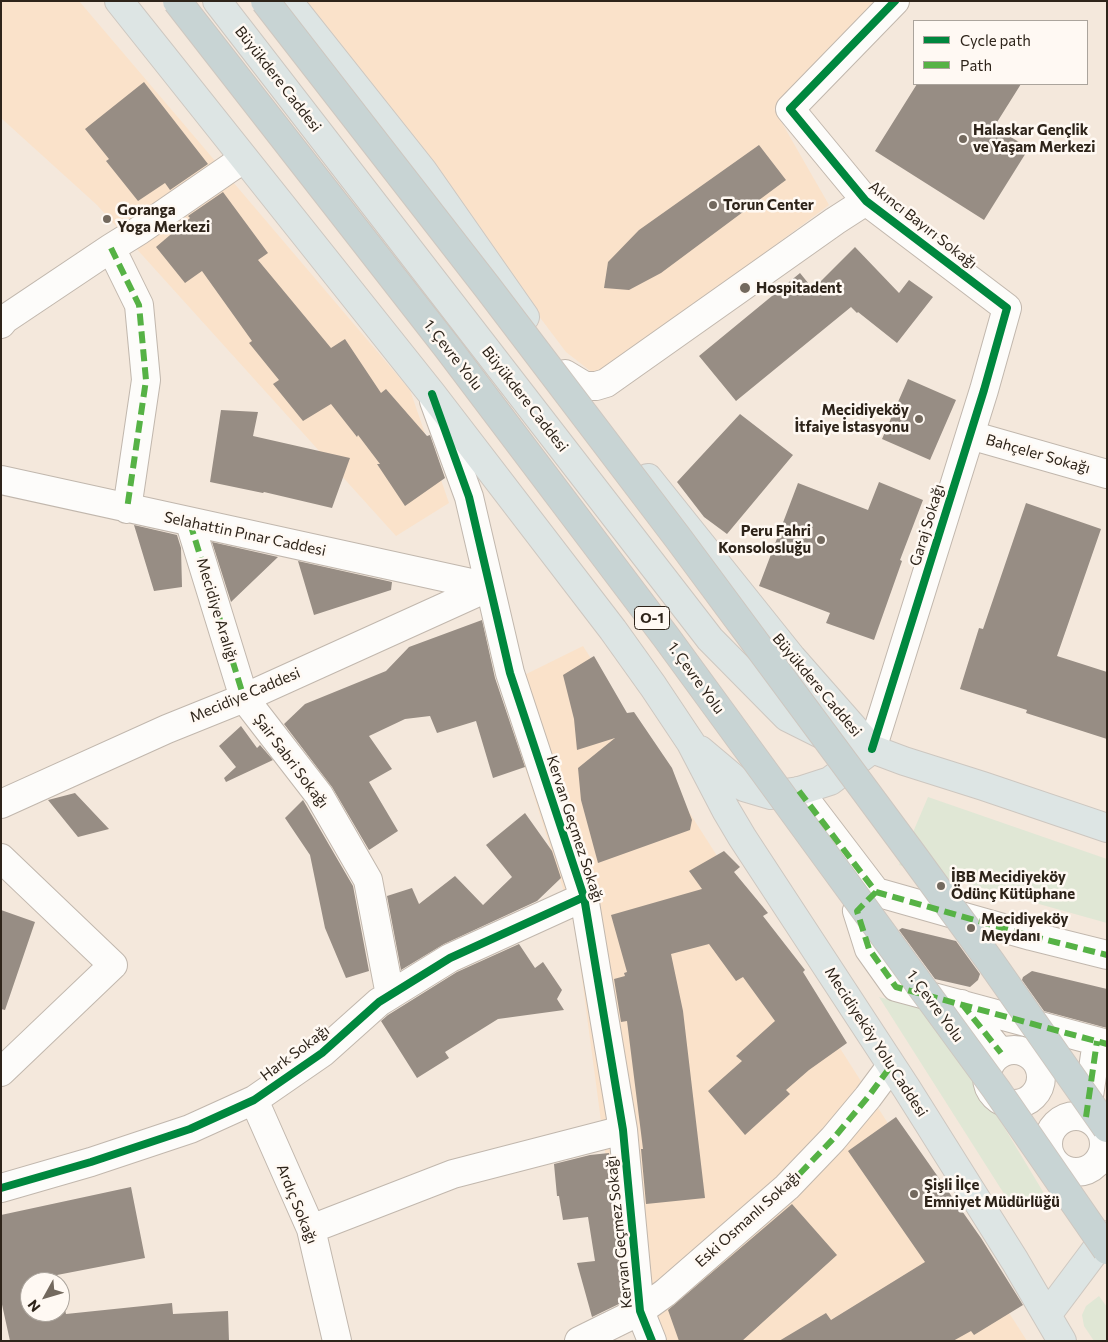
<!DOCTYPE html>
<html>
<head>
<meta charset="utf-8">
<style>
  body { margin:0 }
  #map { position:relative; width:1108px; height:1342px; overflow:hidden; background:#f4e8dc; font-family:Commissioner,sans-serif }
  canvas { display:block }
  .frame { position:absolute; inset:0; border:2px solid #2e241a; pointer-events:none }
  .legend { position:absolute; left:913px; top:20px; width:175px; height:65px; box-sizing:border-box; background:#fff9f3; border:1px solid #aba49c; margin:0; padding:6px 9px; list-style:none; font-size:15px; color:#2e241a }
  .legend li { display:flex; align-items:center; gap:10px; height:25px }
  .legend b { width:25px; border:1px solid #aba49c }
  .north { position:absolute; left:20px; top:1272px; width:50px; height:50px; box-sizing:border-box; background:#fff9f3; border:1px solid #aba49c; border-radius:50%; rotate:231deg; font-size:14px; font-weight:700; line-height:20px; text-align:center; color:#2e241a }
  .north::after { content:''; display:block; margin:auto; width:18px; height:22px; background:#73695e; clip-path:polygon(50% 0,100% 100%,50% 72%,0 100%) }
</style>
</head>
<body>
<div id="map">
<canvas width="1108" height="1342"></canvas>
<div class="frame"></div>
<ul class="legend">
<li><b style="height:6px;background:#00873e"></b>Cycle path</li>
<li><b style="height:6px;background:#56b245"></b>Path</li>
</ul>
<div class="north">N</div>
</div>
<script>
const context = document.querySelector('canvas').getContext('2d');
context.lineJoin = 'round';
function fill(path, color) { context.fillStyle = color; context.fill(path, 'evenodd'); }
const toPath = rows => new Path2D(rows.map(r => 'M' + r).join(''));
function stroke(path, color, width, dash) { context.strokeStyle = color; context.lineWidth = width; context.lineCap = dash ? 'butt' : 'round'; context.setLineDash(dash || []); context.stroke(path); }
function write(font, color, halo, rows, align = 'center') {
  context.font = font + ' Commissioner,sans-serif'; context.lineWidth = 5; context.setLineDash([]); context.textBaseline = 'middle'; context.strokeStyle = halo; context.fillStyle = color; for (const [text, x, y, turn = 0] of rows) {
    context.save(); context.translate(x, y); context.rotate((+turn || 0) * Math.PI / 180); context.textAlign = isNaN(turn) ? turn : align; if (halo) context.strokeText(text, 0, 0); context.fillText(text, 0, 0); context.restore();
  }
}
const built = toPath([
  [1,1,79,1,410,390,449,503,396,536,97,205,1,118],
  [301,1,875,1,774,109,829,205,598,377,566,352],
  [583,646,1027,1341,638,1341,625,1300,575,927,500,687]
]);
const green = toPath([
  [928,797,1107,859,1107,923,899,865],
  [879,997,934,1011,1045,1195,1008,1200],
  [1099,1296,1107,1307,1107,1341,1094,1341,1084,1326,1082,1315,1086,1306]
]);
const building = toPath([
  [144,82,208,164,170,190,165,183,138,201,106,161,109,159,85,129],
  [917,84,1021,84,994,127,1029,148,984,220,875,151],
  [759,145,786,180,661,273,629,290,604,288,608,262,639,230],
  [223,192,268,253,258,260,331,348,345,339,381,393,386,389,427,436,430,435,445,478,405,506,377,464,380,464,358,435,357,437,331,404,303,421,273,384,279,380,249,343,252,341,202,271,185,283,156,247,190,218,188,216],
  [855,247,899,293,909,280,933,297,897,343,858,312,857,313,851,307,736,401,699,356,800,273,813,289],
  [908,379,956,400,930,460,882,439],
  [221,410,258,412,253,436,350,458,332,508,264,492,263,493,210,482],
  [740,414,793,455,727,534,704,517,677,482],
  [879,482,923,500,900,560,902,561,874,640,826,623,830,613,759,586,798,483,868,510],
  [1026,503,1101,529,1057,656,1107,672,1107,739,1026,713,1027,710,960,689,979,628,983,629],
  [134,525,177,535,181,548,182,587,154,591],
  [212,542,278,557,231,602],
  [298,561,392,582,391,590,314,615],
  [482,620,495,678,525,767,493,778,476,721,437,733,430,716,405,719,369,736,392,769,369,782,398,831,369,850,332,787,284,724,305,704,386,671,409,647],
  [594,656,627,713,634,712,672,768,692,820,690,830,598,863,581,800,578,768,615,738,577,750,574,719,563,675],
  [241,726,257,748,260,745,273,760,226,782,224,778,236,767,219,746],
  [75,793,109,829,78,837,48,800],
  [303,800,353,886,369,971,346,978,325,928,310,855,285,818],
  [525,813,552,851,561,878,537,901,444,944,401,970,387,896,412,888,419,904,455,876,483,905,512,877,486,845],
  [724,851,740,867,734,872,768,913,763,916,805,970,803,972,847,1043,809,1070,786,1090,790,1094,745,1135,708,1091,742,1061,736,1056,775,1021,743,977,736,981,709,944,671,954,683,1011,705,1198,646,1204,641,1149,643,1149,627,1021,621,1022,614,979,625,976,624,973,627,972,611,915,702,889,689,871],
  [1,910,35,922,5,1010,1,1009],
  [902,928,956,941,980,974,978,980,970,987,935,979,899,930],
  [519,944,535,968,543,962,562,990,557,999,564,1010,498,1019,445,1052,449,1058,417,1078,381,1021,388,1015,457,972],
  [1032,971,1107,989,1107,1028,1044,1011,1022,980,1023,977],
  [896,1117,981,1238,1023,1305,974,1335,971,1331,953,1341,779,1341,826,1313,831,1320,925,1262,848,1151],
  [609,1153,623,1302,592,1317,577,1263,595,1261,588,1217,563,1220,559,1196,557,1196,554,1164,590,1155],
  [131,1187,145,1258,57,1275,59,1282,30,1282,30,1312,60,1312,60,1288,66,1314,172,1303,173,1314,228,1311,229,1341,10,1341,1,1300,1,1215],
  [792,1204,837,1255,742,1341,679,1341,668,1310]
]);
const minor = toPath([
  [111,248,139,305,146,380,127,509],
  [1,324,5,319,111,248,140,230,243,159],
  [565,374,585,386,596,386,606,383,835,221,866,201],
  [434,401,469,497,510,673,584,897,623,1130,640,1311,652,1341],
  [970,435,1107,474],
  [1,480,489,587],
  [190,523,244,698,319,795,368,880,390,995],
  [872,749,984,390,1007,308,866,201,790,109,895,1],
  [799,791,876,892,1031,936,1107,955],
  [1,804,167,729,244,698,489,587],
  [1,858,113,965,1,1072],
  [870,898,857,911,869,949,896,987,1107,1044],
  [961,1004,1001,1053],
  '987 1077a27 27 0 1 1 54 0a27 27 0 1 1-54 0Z',
  [254,1100,311,1229,337,1341],
  '1048 1144a28 28 0 1 1 56 0a28 28 0 1 1-56 0Z',
  [1086,1117,1097,1041],
  [1,1188,91,1162,190,1129,254,1100,322,1053,379,1002,450,958,584,897],
  [311,1229,453,1174,623,1130],
  [579,1341,640,1311,665,1293,787,1187,833,1139,868,1097,891,1066]
]);
const major = toPath([
  [119,1,432,394,613,630,653,686,691,743,726,810,742,837,907,1089,1015,1261,1062,1341],
  [217,1,710,639,787,717,837,742,872,749,904,761,983,786,1107,828],
  [288,1,423,171,525,317],
  [648,478,792,658,872,749],
  [700,750,744,787,771,795,799,791,830,781,867,753],
  [1047,1315,1107,1235]
]);
const highwayBridge = toPath([
  [177,1,447,347,666,637,996,1089,1107,1250],
  [265,1,488,288,678,538,912,854,990,961,1107,1128]
]);
const quiet = toPath([
  [111,248,139,305,146,380,127,509],
  [190,523,244,698],
  [799,791,876,892,1031,936,1107,955],
  [876,892,857,911,869,949,896,987,1107,1044],
  [962,1004,1001,1053],
  [1086,1117,1097,1041],
  [787,1187,833,1139,868,1097,891,1066]
]);
const cycleway = toPath([
  [432,394,469,497,510,673,584,897,623,1130,640,1311,652,1341],
  [872,749,984,390,1007,308,866,201,790,109,895,1],
  [1,1188,91,1162,190,1129,254,1100,322,1053,379,1002,450,958,584,897]
]);
const markers = [
  [963,139,5,"#73695e"],
  [713,205,5,"#73695e"],
  [107,219,5,"#73695e"],
  [745,288,6,"#73695e"],
  [919,419,5,"#73695e"],
  [821,540,5,"#73695e"],
  [941,886,5,"#73695e"],
  [971,928,5,"#73695e"],
  [914,1194,5,"#73695e"]
];
const shields = [
  [652,618,35]
];
const shieldNames = [
  ["O-1",652,618]
];
const streetNames = [
  ["Büyükdere Caddesi",278,79,52],
  ["Akıncı Bayırı Sokağı",923,225,38],
  ["1. Çevre Yolu",453,355,52],
  ["Büyükdere Caddesi",525,399,52],
  ["Bahçeler Sokağı",1038,454,16],
  ["Garaj Sokağı",927,525,-73],
  ["Selahattin Pınar Caddesi",245,534,12],
  ["Mecidiye Aralığı",217,610,73],
  ["1. Çevre Yolu",696,678,54],
  ["Büyükdere Caddesi",817,685,50],
  ["Mecidiye Caddesi",245,695,-23],
  ["Şair Sabri Sokağı",291,761,53],
  ["Kervan Geçmez Sokağı",575,829,72],
  ["1. Çevre Yolu",935,1006,54],
  ["Mecidiyeköy Yolu Caddesi",876,1042,57],
  ["Hark Sokağı",295,1053,-37],
  ["Ardıç Sokağı",297,1204,68],
  ["Eski Osmanlı Sokağı",748,1219,-42],
  ["Kervan Geçmez Sokağı",619,1232,-96]
];
const poiNames = [
  ["Halaskar Gençlik",973,130],
  ["ve Yaşam Merkezi",973,147],
  ["Torun Center",723,205],
  ["Goranga",117,210],
  ["Yoga Merkezi",117,227],
  ["Hospitadent",756,288],
  ["Mecidiyeköy",909,410,"right"],
  ["İtfaiye İstasyonu",909,427,"right"],
  ["Peru Fahri",811,531,"right"],
  ["Konsolosluğu",811,548,"right"],
  ["İBB Mecidiyeköy",951,877],
  ["Ödünç Kütüphane",951,894],
  ["Mecidiyeköy",981,919],
  ["Meydanı",981,936],
  ["Şişli İlçe",924,1185],
  ["Emniyet Müdürlüğü",924,1202]
];
fill(built, '#fae2ca');
fill(green, '#e0e7d5');
fill(building, '#978d84');
stroke(minor, '#c1b7ad', 30);
stroke(major, '#cdc7c0', 30);
stroke(minor, '#fdfcfa', 28);
stroke(major, '#dde5e4', 28);
stroke(highwayBridge, '#cdc7c0', 30, []);
stroke(highwayBridge, '#c8d4d4', 28);
stroke(quiet, '#56b245', 6, [12, 6]);
stroke(cycleway, '#00873e', 8);
for (const [x, y, r, color] of markers) { const dot = new Path2D(); dot.arc(x, y, r, 0, 2 * Math.PI); context.fillStyle = color; context.fill(dot); stroke(dot, '#fff9f3', 2); }
for (const [x, y, w] of shields) { const box = new Path2D(); box.roundRect(x - w / 2, y - 11.5, w, 23, 4); context.fillStyle = '#fff9f3'; context.fill(box); stroke(box, '#2e241a', 1); }
write('bold 14px', '#2e241a', null, shieldNames);
write('15px', '#2e241a', '#fff9f3', streetNames);
write('bold 15px', '#2e241a', '#fff9f3', poiNames, 'left');
</script>
</body>
</html>
